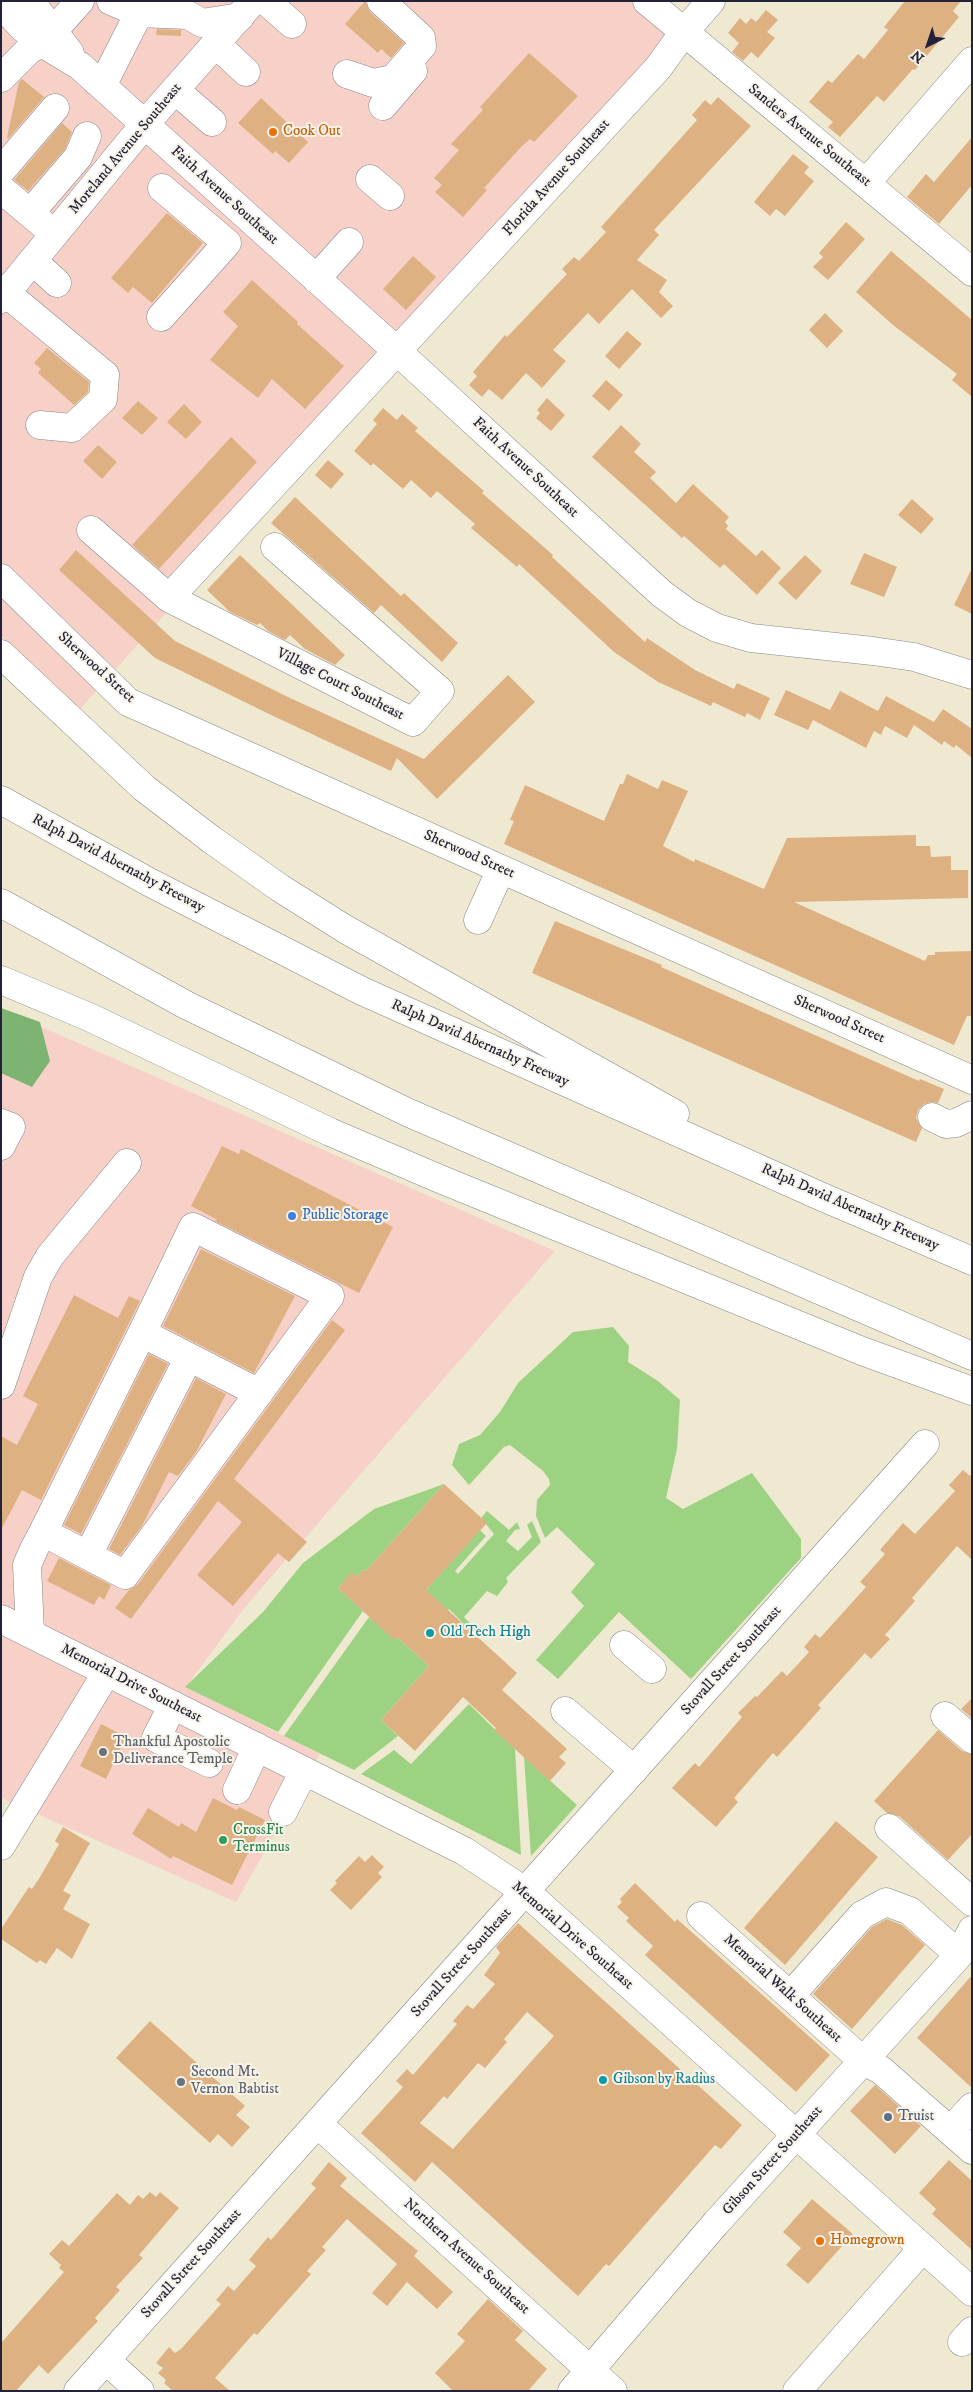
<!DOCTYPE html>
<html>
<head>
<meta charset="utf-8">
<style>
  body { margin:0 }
  #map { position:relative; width:973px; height:2392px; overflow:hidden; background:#efe9d2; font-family:"IM FELL DW Pica",serif }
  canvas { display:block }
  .frame { position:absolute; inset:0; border:2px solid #22223b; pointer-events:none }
  .north { position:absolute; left:903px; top:20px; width:50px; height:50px; -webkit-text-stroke:4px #f7f3e8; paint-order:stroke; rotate:221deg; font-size:14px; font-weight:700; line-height:20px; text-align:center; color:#22223b }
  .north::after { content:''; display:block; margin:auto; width:18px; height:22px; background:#22223b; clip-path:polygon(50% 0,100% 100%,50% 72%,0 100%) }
</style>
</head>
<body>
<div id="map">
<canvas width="973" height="2392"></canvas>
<div class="frame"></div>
<div class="north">N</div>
</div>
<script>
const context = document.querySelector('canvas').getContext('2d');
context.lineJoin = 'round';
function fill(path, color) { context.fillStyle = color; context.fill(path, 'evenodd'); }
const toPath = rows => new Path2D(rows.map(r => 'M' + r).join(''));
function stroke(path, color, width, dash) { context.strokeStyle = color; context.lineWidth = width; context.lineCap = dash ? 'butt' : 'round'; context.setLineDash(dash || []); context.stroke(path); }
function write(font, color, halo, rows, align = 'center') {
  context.font = font + ' "IM FELL DW Pica",serif'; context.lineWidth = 4; context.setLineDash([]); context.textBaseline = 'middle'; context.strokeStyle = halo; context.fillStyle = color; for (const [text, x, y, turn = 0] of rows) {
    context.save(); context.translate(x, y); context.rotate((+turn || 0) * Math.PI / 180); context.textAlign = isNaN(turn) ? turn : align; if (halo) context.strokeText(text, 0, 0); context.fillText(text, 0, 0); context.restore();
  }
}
const built = toPath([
  [1,1,639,1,684,37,79,710,1,636],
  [1,1014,44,1028,555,1251,245,1607,186,1687,320,1754,236,1902,1,1798]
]);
const green = toPath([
  [613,1327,629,1346,628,1362,658,1381,680,1400,677,1449,666,1498,683,1509,752,1473,801,1539,801,1558,691,1679,619,1612,558,1679,536,1660,584,1606,571,1592,595,1564,557,1527,545,1538,536,1516,537,1500,550,1485,549,1479,543,1471,510,1445,504,1447,469,1485,452,1465,459,1444,480,1435,500,1412,518,1383,573,1332],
  [444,1484,366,1571,364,1569,357,1577,352,1573,338,1588,363,1611,278,1732,185,1687,263,1612,303,1563,374,1509],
  [487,1511,509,1530,517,1522,520,1529,515,1530,506,1541,518,1551,532,1537,527,1525,532,1521,541,1542,506,1578,508,1582,497,1596,487,1591,464,1617,479,1632,476,1636,449,1609,430,1630,408,1610,480,1530,486,1536,455,1571,458,1574,494,1534,481,1518],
  [369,1617,397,1637,429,1666,381,1720,398,1736,354,1770,284,1736],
  [469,1704,515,1749,521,1855,361,1774,394,1750,411,1764],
  [524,1757,577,1805,531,1856]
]);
const forest = toPath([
  [1,1008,40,1022,50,1061,32,1087,1,1073]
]);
const building = toPath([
  [365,1,370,12,404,43,391,58,381,49,378,53,345,24],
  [905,1,961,1,953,11,959,17,915,70,913,69,884,102,877,96,840,137,828,127,833,122,809,102,828,80,832,83,858,54,864,59,888,30,884,27],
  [766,10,778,20,767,32,775,38,758,58,751,52,743,61,732,52,739,43,728,33,740,18,746,24,751,18,756,22],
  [157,29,181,30,181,36,156,35],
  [529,53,578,96,534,142,530,139,521,147,484,188,487,190,463,217,435,192,442,185,434,178,459,150,451,144,483,110,480,107],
  [22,79,44,97,8,139,7,137,19,82],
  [718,97,751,126,654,230,659,235,637,260,667,280,659,292,673,306,661,318,632,289,599,324,588,313,553,350,566,361,542,388,526,373,502,400,489,389,482,397,469,385,477,376,473,372,505,335,507,337,567,274,562,269,574,257,579,261,606,232,601,227,697,120,692,115,705,100,711,105],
  [261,98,308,142,289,163,275,151,273,154,238,123],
  [62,123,72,132,65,149,28,191,14,180],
  [972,137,972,185,939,224,907,197,926,174,934,182],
  [793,154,809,167,804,173,814,181,785,216,776,209,770,216,754,202],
  [167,213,203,243,152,303,133,287,128,293,111,278],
  [846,222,865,239,828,280,813,267,823,257,819,253],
  [891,251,972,320,972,397,952,380,957,374,893,325,856,292],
  [413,256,436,277,406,310,383,289],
  [252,280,298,322,297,324,344,366,305,409,272,379,258,398,210,360,238,326,223,312],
  [825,313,843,331,827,348,809,330],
  [627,331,642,344,619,369,605,356],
  [47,348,89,382,88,392,74,405,38,373,41,369,34,363],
  [606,380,623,395,609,411,592,396],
  [547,398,565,415,551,431,536,418,540,413,537,410],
  [138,401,158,418,142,435,122,418],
  [184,404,202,422,186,439,167,422],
  [383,408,397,420,402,414,418,428,415,431,484,491,482,493,553,555,552,557,645,642,647,638,695,670,734,689,737,683,770,698,760,720,747,713,745,717,713,702,711,706,707,704,658,682,614,652,519,564,517,567,471,528,475,524,437,491,431,498,411,480,403,489,373,463,371,466,354,451,377,424,373,420],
  [621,425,641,444,634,452,656,472,650,478,676,503,693,484,729,517,725,522,728,526,726,529,756,556,762,550,781,568,757,595,724,564,720,568,684,536,682,538,592,457],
  [231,437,257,462,159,569,132,545],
  [98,445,117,462,102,479,83,461],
  [328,460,344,474,331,489,315,475],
  [295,497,401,596,404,593,458,643,442,662,381,605,374,613,271,523],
  [912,499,934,519,921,534,898,515],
  [76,550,175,641,290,698,424,759,508,675,535,702,437,799,397,758,391,771,271,715,155,658,59,570],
  [864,553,897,567,884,597,850,584],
  [240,555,345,655,335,665,305,649,290,635,285,640,268,631,260,623,257,625,230,612,207,590],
  [805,555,822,571,796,600,778,583],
  [972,568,972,614,954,605],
  [786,690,830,710,840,691,878,711,886,696,934,722,943,709,972,729,972,758,956,745,954,748,944,741,942,745,914,725,907,738,885,726,881,735,874,731,866,748,813,720,808,730,774,715],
  [627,774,658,789,662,780,688,791,663,846,694,862,695,859,764,889,787,838,916,835,916,846,930,846,931,857,951,856,951,870,968,870,968,898,794,902,925,961,928,955,935,955,935,952,972,951,972,1016,967,1016,954,1045,504,844,514,821,510,820,525,785,604,821,620,784,623,784],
  [555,921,662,965,661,967,919,1081,920,1079,944,1089,938,1103,931,1102,924,1104,918,1110,916,1118,922,1128,916,1142,532,973],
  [222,1146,239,1154,241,1149,393,1227,359,1293,215,1221,216,1219,191,1206],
  [201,1249,295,1296,254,1373,163,1326],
  [74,1295,118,1318,129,1296,140,1301,41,1500,22,1490,1,1530,1,1436,17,1445,38,1404,23,1396],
  [332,1320,345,1330,234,1479,307,1542,289,1562,278,1553,233,1606,197,1575,242,1522,218,1501,131,1619,115,1608,129,1590,138,1584],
  [149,1354,168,1364,81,1534,64,1525],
  [196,1378,226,1394,196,1452,178,1476,169,1472,142,1526,120,1555,109,1549],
  [963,1470,970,1476,972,1473,972,1560,957,1546,912,1598,915,1601,885,1635,890,1639,871,1659,865,1653,818,1705,821,1708,797,1735,777,1757,773,1753,734,1798,738,1802,716,1827,672,1788,695,1763,699,1767,742,1717,738,1713,755,1696,757,1697,782,1671,787,1676,809,1652,804,1647,815,1634,820,1638,866,1587,860,1582,885,1554,880,1550,903,1523,915,1534,955,1491,949,1485],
  [444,1484,487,1523,426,1590,517,1673,502,1690,567,1749,559,1757,566,1763,550,1781,494,1730,496,1728,463,1697,415,1751,381,1720,429,1666,397,1637,394,1640,338,1588,352,1572,357,1577,364,1569,366,1571],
  [59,1558,111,1585,104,1600,99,1596,94,1605,47,1581],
  [972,1698,972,1718,961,1709],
  [101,1724,126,1737,106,1779,80,1766],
  [938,1730,962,1751,972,1754,972,1834,948,1860,899,1816,887,1813,874,1801],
  [213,1798,237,1810,239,1807,265,1820,232,1885,173,1856,171,1859,132,1834,148,1808,179,1827,181,1823,196,1832],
  [836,1821,878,1857,785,1965,744,1928],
  [63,1827,90,1843,63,1891,71,1895,63,1909,90,1924,72,1959,57,1948,46,1964,40,1960,37,1963,1,1939,1,1929,29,1887,32,1889,40,1877,59,1844,55,1841],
  [372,1855,384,1867,378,1873,382,1877,351,1910,330,1890,337,1883,335,1881,359,1856,365,1862],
  [635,1883,675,1922,677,1919,830,2055,796,2092,645,1955,653,1946,626,1921,629,1918,617,1907,622,1902,620,1899],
  [887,1919,902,1925,925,1945,852,2029,813,1994,872,1927],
  [518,1923,742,2125,721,2149,715,2145,609,2266,606,2264,578,2296,432,2162,415,2182,361,2133,403,2087,396,2081,407,2069,413,2075,457,2024,453,2021,467,2005,473,2009,495,1984,484,1975,500,1953,496,1947],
  [527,2012,554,2036,453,2149,420,2123,444,2096,447,2099,478,2063,485,2068,507,2042,504,2039],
  [972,1975,972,2088,917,2038],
  [150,2021,245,2106,236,2115,250,2127,232,2147,218,2134,210,2143,116,2058],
  [875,2085,921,2126,895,2154,850,2111],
  [949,2160,972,2181,972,2250,932,2214,936,2209,919,2193],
  [329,2162,347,2178,340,2186,418,2251,414,2256,453,2292,437,2309,407,2282,387,2306,372,2293,397,2264,347,2219,322,2247,326,2250,307,2271,311,2274,257,2335,254,2333,215,2378,230,2391,173,2391,164,2383,166,2380,158,2373,163,2368,156,2363,169,2347,175,2353,181,2349,221,2304,216,2300,228,2286,234,2291,256,2266,249,2260,268,2237,271,2240,316,2188,311,2184],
  [150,2192,156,2197,160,2192,179,2208,139,2255,143,2258,116,2287,120,2290,95,2318,98,2321,48,2374,39,2365,16,2391,1,2391,1,2343,64,2272,59,2268,61,2265,49,2254,62,2240,69,2246,117,2193,130,2205,138,2195,143,2199],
  [812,2199,853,2234,808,2284,786,2265,801,2248,783,2232],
  [488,2299,523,2331,515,2340,547,2369,528,2391,453,2391,435,2373,465,2341,457,2334]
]);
const minor = toPath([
  [30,1,70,53],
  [111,1,139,13,188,15,202,23,240,17],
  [266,1,292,24],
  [647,1,972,272],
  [1,4,22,27,42,43,80,66,398,352,662,594,688,613,717,628,751,638,873,651,914,657,972,675],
  [54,30,80,1],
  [216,44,246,72],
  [347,74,373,83,393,79,422,46,421,38,381,1],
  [1,78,29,50,42,43],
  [96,81,106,78,139,13],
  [175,90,212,122],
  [383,106,413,71],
  [1,171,55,108],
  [370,179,390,196],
  [866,183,972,61],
  [1,189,44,225],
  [30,213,78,157,87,136],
  [33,261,57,283],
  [316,279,349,242],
  [6,293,105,375,103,399,72,428,40,425],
  [161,317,227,243,162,188],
  [91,530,169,598,413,722,440,691,275,547],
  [1,578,128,702,972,1080],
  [169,598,658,68,684,32,711,1],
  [478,920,501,869],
  [932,1117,946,1124,956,1123,972,1115],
  [1,1123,11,1127,1,1146],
  [142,1333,259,1393],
  [1,1385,38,1277,50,1256,127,1163],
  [88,1555,189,1357],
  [30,1633,27,1565,35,1547,43,1532,142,1333,193,1227,330,1296,125,1575,43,1532],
  [624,1645,652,1669],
  [173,1705,156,1738,209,1763],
  [565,1711,634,1770],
  [945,1716,972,1739],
  [237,1790,257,1747],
  [283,1812,304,1771],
  [889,1828,972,1902],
  [1,1846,107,1672],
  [701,1916,863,2061,881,2070,972,2150],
  [790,1996,862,1915,886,1902,910,1911,959,1955],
  [318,2124,613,2391],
  [950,2131,972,2107],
  [962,2342,972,2331],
  [106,2360,140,2391],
  [78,2391,925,1444],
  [572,2391,716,2223,959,1955,972,1930],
  [797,2391,923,2248]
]);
const major = toPath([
  [1,1619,464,1851,526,1892,972,2292]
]);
const highway = toPath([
  [1,299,144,125,253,1],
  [1,654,144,788,212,840,280,888,345,929,675,1114],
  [1,800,149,882,362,991,820,1196,972,1261],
  [1,903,186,1005,409,1113,972,1356],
  [1,980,89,1017,330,1132,440,1179,862,1351,972,1391]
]);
const markers = [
  [273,132,5,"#e8710a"],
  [292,1216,5,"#3f7fe0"],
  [430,1633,5,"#0f9aa8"],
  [103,1752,5,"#6b7280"],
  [223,1840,5,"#2e9e5b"],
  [603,2080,5,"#0f9aa8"],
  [181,2082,5,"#6b7280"],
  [888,2117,5,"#5c6f8a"],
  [820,2241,5,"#e8710a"]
];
const foodNames = [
  ["Cook Out",283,132],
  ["Homegrown",830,2241]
];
const streetNames = [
  ["Sanders Avenue Southeast",809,136,39],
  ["Moreland Avenue Southeast",126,149,-50],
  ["Florida Avenue Southeast",557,178,-48],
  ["Faith Avenue Southeast",224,196,42],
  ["Faith Avenue Southeast",525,468,43],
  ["Sherwood Street",96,668,42],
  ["Village Court Southeast",340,685,27],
  ["Sherwood Street",469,855,24],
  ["Ralph David Abernathy Freeway",118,864,28],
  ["Sherwood Street",839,1020,24],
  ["Ralph David Abernathy Freeway",480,1044,24],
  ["Ralph David Abernathy Freeway",850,1208,24],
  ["Stovall Street Southeast",732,1661,-48],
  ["Memorial Drive Southeast",131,1684,27],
  ["Memorial Drive Southeast",572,1936,41],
  ["Stovall Street Southeast",462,1963,-48],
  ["Memorial Walk Southeast",782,1989,42],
  ["Gibson Street Southeast",773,2161,-48],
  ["Northern Avenue Southeast",466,2257,42],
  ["Stovall Street Southeast",192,2264,-48]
];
const shopNames = [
  ["Public Storage",302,1216]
];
const cultureNames = [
  ["Old Tech High",440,1633],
  ["Gibson by Radius",613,2080]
];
const worshipNames = [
  ["Thankful Apostolic",113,1743],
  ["Deliverance Temple",113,1760],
  ["Second Mt.",191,2073],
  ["Vernon Babtist",191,2090]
];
const leisureNames = [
  ["CrossFit",233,1831],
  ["Terminus",233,1848]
];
const serviceNames = [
  ["Truist",898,2117]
];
fill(built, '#f7d1c8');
fill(green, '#9dd283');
fill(forest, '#7eb471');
fill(building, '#deb183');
stroke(minor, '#888686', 29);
stroke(major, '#888686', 29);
stroke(highway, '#888686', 29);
stroke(minor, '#fff', 28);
stroke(major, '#fff', 28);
stroke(highway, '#fff', 28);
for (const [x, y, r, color] of markers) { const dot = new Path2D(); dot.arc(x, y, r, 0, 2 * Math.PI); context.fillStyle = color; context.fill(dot); stroke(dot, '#f7f3e8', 2); }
write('15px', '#c56008', '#f7f3e8', foodNames, 'left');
write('15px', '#22223b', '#f7f3e8', streetNames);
write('15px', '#366cbe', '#f7f3e8', shopNames, 'left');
write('15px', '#0d838f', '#f7f3e8', cultureNames, 'left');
write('15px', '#5b616d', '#f7f3e8', worshipNames, 'left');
write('15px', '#27864d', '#f7f3e8', leisureNames, 'left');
write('15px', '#4e5e75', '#f7f3e8', serviceNames, 'left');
</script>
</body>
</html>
